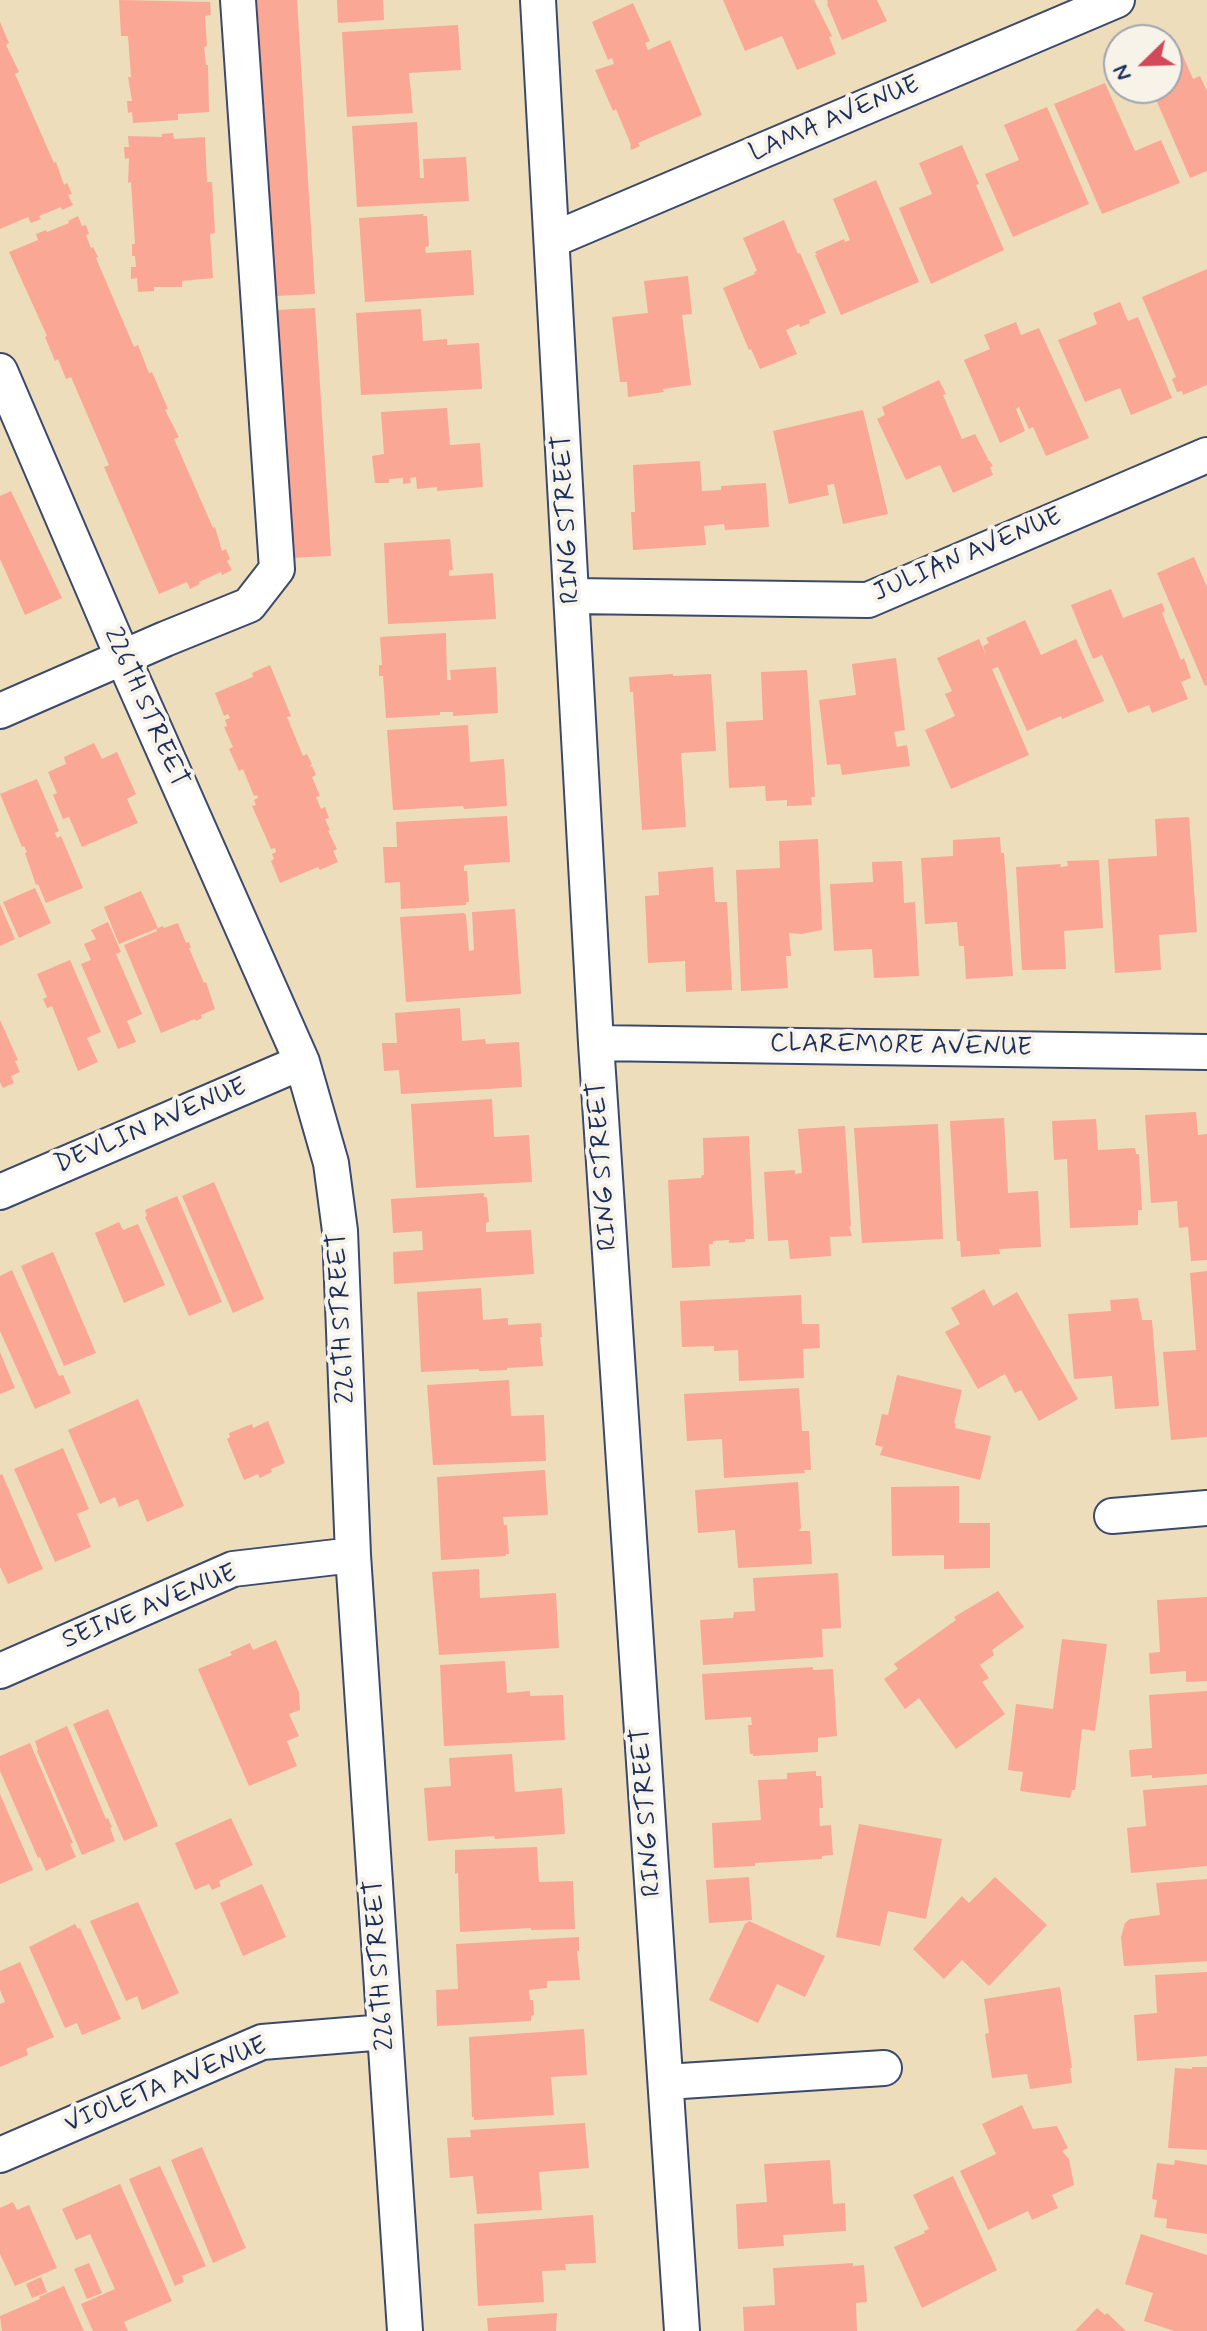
<!DOCTYPE html>
<html>
<head>
<meta charset="utf-8">
<style>
  body { margin:0 }
  #map { position:relative; width:1207px; height:2331px; overflow:hidden; background:#edddbb; font-family:Mynerve,sans-serif }
  canvas { display:block }
  .north { position:absolute; left:1103px; top:24px; width:80px; height:80px; box-sizing:border-box; background:#f7f3e8; border:2px solid #9fa5b1; border-radius:50%; rotate:247deg; font-size:22px; font-weight:700; line-height:32px; text-align:center; color:#1b2f5e }
  .north::after { content:''; display:block; margin:auto; width:28px; height:36px; background:#d1495b; clip-path:polygon(50% 0,100% 100%,50% 72%,0 100%) }
</style>
</head>
<body>
<div id="map">
<canvas width="1207" height="2331"></canvas>
<div class="north">N</div>
</div>
<script>
const context = document.querySelector('canvas').getContext('2d');
context.lineJoin = 'round';
function fill(path, color) { context.fillStyle = color; context.fill(path, 'evenodd'); }
const toPath = rows => new Path2D(rows.map(r => 'M' + r).join(''));
function stroke(path, color, width, dash) { context.strokeStyle = color; context.lineWidth = width; context.lineCap = dash ? 'butt' : 'round'; context.setLineDash(dash || []); context.stroke(path); }
function write(font, color, halo, rows, align = 'center') {
  context.font = font + ' Mynerve,sans-serif'; context.lineWidth = 8; context.setLineDash([]); context.textBaseline = 'middle'; context.strokeStyle = halo; context.fillStyle = color; for (const [text, x, y, turn = 0] of rows) {
    context.save(); context.translate(x, y); context.rotate((+turn || 0) * Math.PI / 180); context.textAlign = isNaN(turn) ? turn : align; if (halo) context.strokeText(text, 0, 0); context.fillText(text, 0, 0); context.restore();
  }
}
const building = toPath([
  [119,0,210,2,211,15,205,16,207,46,204,47,206,65,208,65,209,112,178,114,178,120,133,123,132,112,128,113,127,101,132,101,128,77,131,77,128,36,121,36],
  [257,0,297,0,315,294,275,296],
  [337,0,383,0,384,20,338,23],
  [723,0,814,0,832,36,829,37,836,54,797,70,782,36,745,51],
  [827,0,877,0,887,21,842,40,827,4,828,3],
  [633,3,650,41,645,43,648,50,670,40,702,115,638,143,640,146,631,150,630,146,631,145,616,109,613,111,595,70,614,64,612,58,608,60,592,22],
  [0,22,9,43,6,45,19,72,15,74,54,163,56,162,64,185,67,183,72,194,68,195,73,205,62,210,61,207,39,216,41,219,31,223,28,217,0,229],
  [458,25,461,70,409,73,413,113,347,117,342,32],
  [1180,49,1193,79,1200,76,1207,91,1207,171,1190,178,1151,88,1167,88,1167,55],
  [1105,83,1135,151,1161,140,1180,183,1102,214,1054,104],
  [1047,107,1089,204,1013,237,985,174,1019,160,1004,125],
  [417,122,420,178,424,178,423,159,466,157,469,201,357,207,352,126],
  [173,133,174,139,205,137,207,182,212,182,215,233,210,234,213,278,182,281,182,287,154,287,154,291,138,292,137,278,131,279,131,267,136,267,135,256,132,256,132,244,135,244,131,182,128,183,129,158,125,159,124,147,129,147,128,136,162,137,162,134],
  [962,145,979,184,976,185,1004,250,931,284,899,208,932,194,919,163],
  [876,180,919,282,841,315,815,255,817,255,815,252,844,239,845,242,850,240,833,199],
  [424,214,423,216,427,216,429,246,425,247,426,253,471,250,474,295,365,302,359,218],
  [78,216,82,226,86,225,89,234,86,235,91,248,93,247,98,257,96,258,134,347,138,345,147,368,149,373,152,372,168,409,165,410,179,437,174,439,213,528,215,527,222,551,226,549,230,559,227,561,232,570,222,575,221,572,199,582,200,584,190,589,187,582,159,594,104,467,109,465,71,377,66,379,58,359,55,361,45,337,47,336,9,252,38,240,36,234,46,230,47,232,69,223,68,221],
  [784,220,798,254,800,253,826,313,809,320,810,323,800,327,799,324,786,330,797,354,760,369,751,349,749,350,723,288,755,274,754,272,757,271,743,238],
  [1207,269,1207,385,1183,395,1182,391,1177,392,1172,379,1176,377,1142,297],
  [688,276,692,314,682,315,691,385,663,389,664,392,628,397,627,382,620,382,612,317,648,313,644,281],
  [1120,302,1128,321,1138,317,1172,398,1131,415,1120,388,1085,402,1058,340,1097,324,1093,313],
  [315,308,331,556,291,558,276,310],
  [421,309,423,341,447,339,447,345,479,343,482,389,361,395,356,313],
  [1016,322,1021,335,1039,328,1089,438,1046,456,1033,427,1029,429,1019,407,1016,409,1025,431,1000,443,964,360,990,349,984,335],
  [939,380,946,394,943,395,962,439,975,434,988,459,987,461,989,460,993,466,990,467,993,475,953,493,940,465,906,480,877,419,885,415,882,407],
  [447,408,450,445,480,443,483,487,437,491,437,487,417,489,416,477,410,478,411,483,403,484,403,478,389,479,389,483,375,483,372,456,384,454,381,412],
  [863,410,888,514,843,524,834,484,827,485,829,495,789,504,773,431],
  [700,461,702,491,721,490,721,486,766,483,769,527,725,530,724,524,704,526,706,545,633,550,631,512,635,512,633,465],
  [11,491,62,598,25,615,0,559,0,496],
  [450,539,453,570,449,570,449,576,493,573,496,619,388,624,384,543],
  [1194,557,1207,587,1207,685,1205,686,1157,573],
  [1111,589,1123,618,1162,603,1165,611,1162,613,1181,660,1184,658,1191,678,1181,682,1188,699,1152,713,1149,705,1128,713,1102,655,1093,659,1071,605],
  [1025,620,1041,655,1076,639,1104,701,1062,719,1061,716,1027,731,998,667,992,669,1029,755,951,789,925,730,955,716,945,694,952,691,937,658,979,639,986,655,983,646,989,643,986,638],
  [446,633,447,680,451,680,450,670,496,667,498,713,453,716,453,712,440,712,440,715,386,718,383,676,379,676,379,665,382,665,380,637],
  [896,658,905,730,894,732,897,747,907,745,910,766,842,775,840,764,827,765,819,700,856,695,852,664],
  [270,665,291,716,287,717,303,756,307,754,312,764,308,768,312,766,316,775,312,777,320,796,316,797,321,809,325,807,329,818,325,819,330,830,328,831,337,849,333,851,338,862,320,870,318,867,280,883,271,861,274,859,272,854,276,852,275,848,271,849,252,806,256,805,254,800,258,798,257,795,254,796,243,769,239,771,229,749,233,747,224,727,227,726,225,720,230,718,228,714,224,716,215,693,253,677,252,673],
  [807,670,815,797,811,797,812,805,787,806,787,800,766,801,765,786,729,788,726,722,763,720,761,672],
  [673,674,673,676,711,674,716,751,681,753,686,827,642,830,633,692,630,692,629,677],
  [468,725,470,762,504,759,507,806,464,809,463,806,393,810,387,730],
  [94,743,102,759,117,752,136,794,127,799,138,823,82,847,69,817,63,819,53,795,57,793,48,772,66,764,64,757],
  [37,779,59,831,55,833,57,838,61,836,83,888,46,903,38,884,36,885,25,853,27,852,24,846,22,847,0,794],
  [507,816,510,862,464,865,464,871,467,871,469,902,466,902,466,905,401,909,400,882,385,883,383,847,397,847,396,822],
  [1189,817,1197,932,1159,935,1161,970,1115,973,1108,859,1157,856,1155,819],
  [1000,837,1001,853,1004,853,1013,976,966,979,964,946,959,946,957,922,925,924,921,858,953,856,953,840],
  [818,839,822,930,802,934,789,933,791,956,786,956,788,988,741,991,736,870,780,868,779,841],
  [1099,860,1103,928,1064,931,1066,969,1022,970,1016,867,1061,864,1060,867,1068,866,1067,861],
  [902,861,904,903,915,902,919,976,874,978,872,949,834,951,830,884,873,882,872,862],
  [713,867,715,902,727,902,732,990,686,992,685,961,648,963,645,896,659,895,658,872],
  [35,888,51,923,19,938,3,902],
  [141,891,158,928,119,944,104,907],
  [0,904,15,939,0,946],
  [515,909,521,994,406,1002,400,917,464,913,466,915,469,951,474,950,472,912],
  [108,922,121,952,116,954,142,1014,127,1021,136,1042,118,1049,81,964,91,960,84,944,96,939,91,930],
  [178,923,186,943,189,942,191,948,189,948,204,983,206,982,215,1009,201,1015,202,1018,196,1021,195,1019,161,1033,124,945,157,931,156,929,163,926,164,928],
  [70,960,101,1032,87,1038,98,1062,78,1071,52,1006,47,1008,43,999,47,997,37,974],
  [460,1008,462,1041,485,1039,486,1044,519,1042,522,1087,401,1094,399,1070,384,1071,382,1043,397,1043,395,1013],
  [0,1020,18,1060,15,1061,20,1072,11,1076,14,1083,3,1088,0,1082],
  [492,1099,494,1137,529,1135,532,1182,416,1188,411,1104],
  [1196,1112,1198,1135,1207,1134,1207,1260,1191,1261,1188,1227,1179,1228,1177,1201,1151,1203,1145,1115],
  [1004,1118,1008,1193,1038,1191,1041,1247,999,1249,1000,1254,961,1257,960,1241,957,1241,950,1121],
  [1096,1119,1098,1150,1135,1148,1136,1154,1139,1154,1142,1210,1138,1210,1138,1225,1070,1228,1067,1159,1054,1160,1052,1121],
  [938,1124,943,1239,862,1243,854,1128],
  [845,1126,851,1226,849,1226,852,1236,830,1237,831,1256,790,1259,788,1240,768,1241,764,1172,795,1170,795,1174,802,1173,798,1129],
  [749,1136,754,1239,745,1239,745,1242,729,1243,729,1240,713,1241,713,1244,709,1244,710,1266,672,1268,668,1180,701,1178,702,1175,704,1175,703,1138],
  [214,1182,264,1299,233,1313,182,1196],
  [484,1193,484,1197,487,1197,489,1222,486,1223,486,1232,531,1230,534,1274,394,1284,393,1252,423,1250,422,1231,393,1233,391,1199],
  [177,1196,222,1302,189,1316,145,1217,147,1216,145,1210],
  [119,1222,123,1230,138,1224,165,1285,124,1303,95,1233],
  [53,1252,96,1353,64,1366,21,1266],
  [12,1270,59,1376,63,1375,71,1393,35,1409,0,1331,0,1276],
  [1207,1271,1207,1437,1171,1440,1163,1352,1196,1350,1190,1273],
  [481,1288,483,1320,508,1318,508,1325,541,1323,542,1337,540,1337,543,1366,507,1368,507,1370,479,1371,479,1369,421,1372,417,1292],
  [984,1289,993,1306,1017,1292,1078,1399,1039,1421,1021,1390,1015,1393,1005,1374,978,1389,945,1332,960,1324,951,1308],
  [801,1295,802,1324,819,1324,820,1348,803,1349,804,1378,739,1381,738,1350,714,1351,714,1346,682,1347,680,1301],
  [1138,1298,1142,1320,1152,1320,1159,1406,1115,1409,1112,1376,1074,1379,1068,1314,1111,1311,1110,1300],
  [0,1352,15,1388,0,1394],
  [897,1375,962,1390,954,1423,956,1424,955,1428,991,1436,980,1480,880,1455,883,1447,875,1445,882,1414,888,1415],
  [509,1380,511,1416,544,1415,546,1461,433,1465,427,1385],
  [799,1388,802,1431,809,1431,811,1470,804,1470,805,1473,724,1478,722,1439,687,1441,684,1394],
  [138,1399,184,1506,147,1522,138,1499,119,1507,115,1497,100,1504,68,1430],
  [268,1421,285,1463,271,1469,272,1472,260,1478,258,1474,244,1480,227,1439,230,1437,229,1433,252,1424,253,1428],
  [63,1448,89,1509,77,1514,91,1547,55,1562,14,1469],
  [545,1470,548,1515,503,1517,504,1525,507,1525,509,1554,506,1554,506,1556,441,1560,437,1477],
  [2,1474,43,1569,8,1584,0,1567,0,1475],
  [798,1482,801,1528,799,1531,810,1531,812,1564,738,1568,735,1530,698,1533,695,1490],
  [959,1486,959,1523,990,1523,990,1568,944,1569,944,1555,892,1556,891,1487],
  [479,1569,480,1598,556,1593,559,1648,439,1655,432,1572],
  [838,1573,841,1628,822,1629,823,1657,703,1665,700,1620,733,1618,734,1612,755,1611,753,1578],
  [998,1591,1024,1627,992,1650,994,1655,980,1665,989,1678,982,1682,1005,1714,956,1749,919,1698,905,1709,884,1679,898,1669,894,1664,956,1620,954,1617],
  [1207,1597,1207,1681,1186,1682,1186,1671,1150,1674,1149,1653,1160,1652,1157,1600],
  [1062,1639,1107,1644,1095,1731,1082,1729,1075,1790,1072,1790,1070,1798,1020,1791,1023,1772,1008,1770,1016,1704,1053,1709],
  [276,1640,299,1692,300,1710,289,1714,299,1736,287,1741,297,1766,249,1786,198,1669,232,1655,230,1652,250,1643,253,1650],
  [505,1661,507,1693,530,1691,530,1696,563,1695,565,1740,444,1746,440,1665],
  [813,1667,813,1670,833,1669,837,1736,818,1738,818,1752,753,1756,753,1754,750,1754,748,1725,752,1725,751,1717,705,1720,702,1674],
  [1207,1691,1207,1774,1152,1778,1152,1775,1131,1777,1129,1750,1152,1748,1149,1695],
  [108,1709,158,1826,124,1841,73,1724],
  [67,1726,106,1819,108,1818,112,1827,110,1828,115,1841,82,1855,37,1751,38,1750,35,1741],
  [30,1743,73,1843,70,1844,76,1857,46,1871,40,1857,38,1858,0,1771,0,1756],
  [512,1754,515,1792,562,1788,565,1834,495,1839,494,1836,428,1841,424,1788,451,1786,449,1758],
  [816,1771,816,1776,821,1776,823,1808,819,1808,820,1826,831,1825,833,1855,822,1856,822,1859,755,1863,755,1866,714,1868,712,1823,761,1820,758,1780,787,1779,787,1773],
  [1207,1785,1207,1866,1131,1873,1127,1828,1146,1826,1143,1790],
  [0,1794,33,1870,0,1884],
  [231,1818,253,1865,219,1881,221,1886,212,1890,209,1884,195,1890,175,1843],
  [859,1824,942,1839,926,1919,888,1911,880,1946,836,1937],
  [537,1847,539,1882,573,1881,575,1929,531,1930,531,1928,460,1932,458,1873,455,1874,455,1850],
  [749,1877,752,1920,709,1923,706,1880],
  [995,1877,1047,1925,989,1986,962,1960,944,1979,913,1949,962,1896,969,1903],
  [1207,1879,1207,1961,1124,1966,1121,1937,1125,1923,1130,1919,1160,1915,1156,1883],
  [262,1884,286,1937,243,1956,220,1903],
  [138,1902,179,1993,142,2010,137,1996,126,2001,90,1921],
  [749,1921,825,1956,805,1997,777,1984,758,2023,709,2000,745,1924],
  [75,1924,78,1929,80,1928,121,2019,82,2035,77,2023,65,2028,29,1947],
  [579,1937,579,1951,577,1951,580,1980,547,1981,547,1988,529,1990,530,2000,533,2000,534,2015,531,2016,531,2021,437,2026,436,1990,458,1989,456,1944],
  [20,1962,54,2037,26,2049,28,2055,0,2067,0,2004,5,2002,0,1990,0,1971],
  [1207,1972,1207,2056,1137,2061,1134,2015,1157,2013,1155,1975],
  [1060,1987,1072,2068,1070,2068,1072,2083,1030,2089,1027,2074,992,2078,985,2034,989,2033,984,1999],
  [584,2029,587,2075,551,2077,554,2115,474,2120,474,2117,472,2117,469,2037],
  [1192,2067,1207,2067,1207,2150,1168,2148,1175,2068,1192,2069],
  [1022,2105,1033,2129,1057,2126,1068,2148,1062,2151,1069,2159,1074,2185,1052,2195,1058,2208,1032,2220,1028,2211,988,2230,960,2171,996,2154,982,2124],
  [585,2123,589,2168,539,2172,542,2210,477,2214,473,2176,450,2178,447,2138,471,2137,470,2130],
  [202,2147,246,2248,213,2263,171,2160],
  [830,2160,833,2204,845,2203,846,2231,783,2235,784,2246,738,2249,736,2204,767,2202,764,2164],
  [1175,2160,1207,2165,1207,2234,1166,2228,1167,2219,1154,2217,1157,2200,1152,2199,1157,2163,1174,2165],
  [160,2166,206,2266,182,2276,184,2282,175,2286,129,2179],
  [953,2176,997,2270,922,2308,894,2247,925,2233,924,2231,929,2229,913,2195],
  [120,2184,172,2301,124,2322,128,2331,93,2331,81,2304,115,2289,90,2234,76,2240,62,2209],
  [13,2202,17,2210,29,2205,57,2268,15,2286,0,2254,0,2208],
  [593,2215,596,2263,565,2264,566,2270,542,2271,544,2302,478,2306,474,2224],
  [1141,2234,1207,2255,1207,2331,1174,2331,1144,2321,1153,2293,1125,2284],
  [89,2263,102,2293,87,2299,74,2269],
  [853,2263,853,2266,864,2265,867,2302,856,2303,857,2331,744,2331,743,2307,775,2305,773,2268],
  [41,2277,47,2292,32,2298,26,2284],
  [64,2286,84,2331,2,2331,0,2316,40,2299,39,2297],
  [1097,2308,1105,2315,1107,2313,1126,2331,1075,2331],
  [557,2313,556,2331,488,2331,487,2318]
]);
const minor = toPath([
  [538,0,596,1043,682,2331],
  [552,240,1117,0],
  [0,371,123,658,302,1062,331,1163,340,1231,353,1555,405,2331],
  [573,596,868,600,1207,455],
  [0,711,165,639,249,605,277,569,238,0],
  [596,1043,1207,1052],
  [0,1192,302,1062],
  [1112,1516,1207,1508],
  [0,1671,233,1569,353,1555],
  [666,2082,884,2068],
  [0,2155,262,2042,385,2032]
]);
const streetNames = [
  ["LAMA AVENUE",835,120,-23],
  ["RING STREET",568,519,-93],
  ["JULIAN AVENUE",968,556,-23],
  ["226TH STREET",145,708,66],
  ["CLAREMORE AVENUE",901,1047,1],
  ["DEVLIN AVENUE",151,1127,-23],
  ["RING STREET",604,1166,-94],
  ["226TH STREET",343,1318,-93],
  ["SEINE AVENUE",150,1608,-22],
  ["RING STREET",648,1812,-94],
  ["226TH STREET",381,1965,-94],
  ["VIOLETA AVENUE",166,2086,-22]
];
fill(building, '#faa796');
stroke(minor, '#3a496c', 38);
stroke(minor, '#fff', 34);
write('26px', '#1b2f5e', '#f7f3e8', streetNames);
</script>
</body>
</html>
